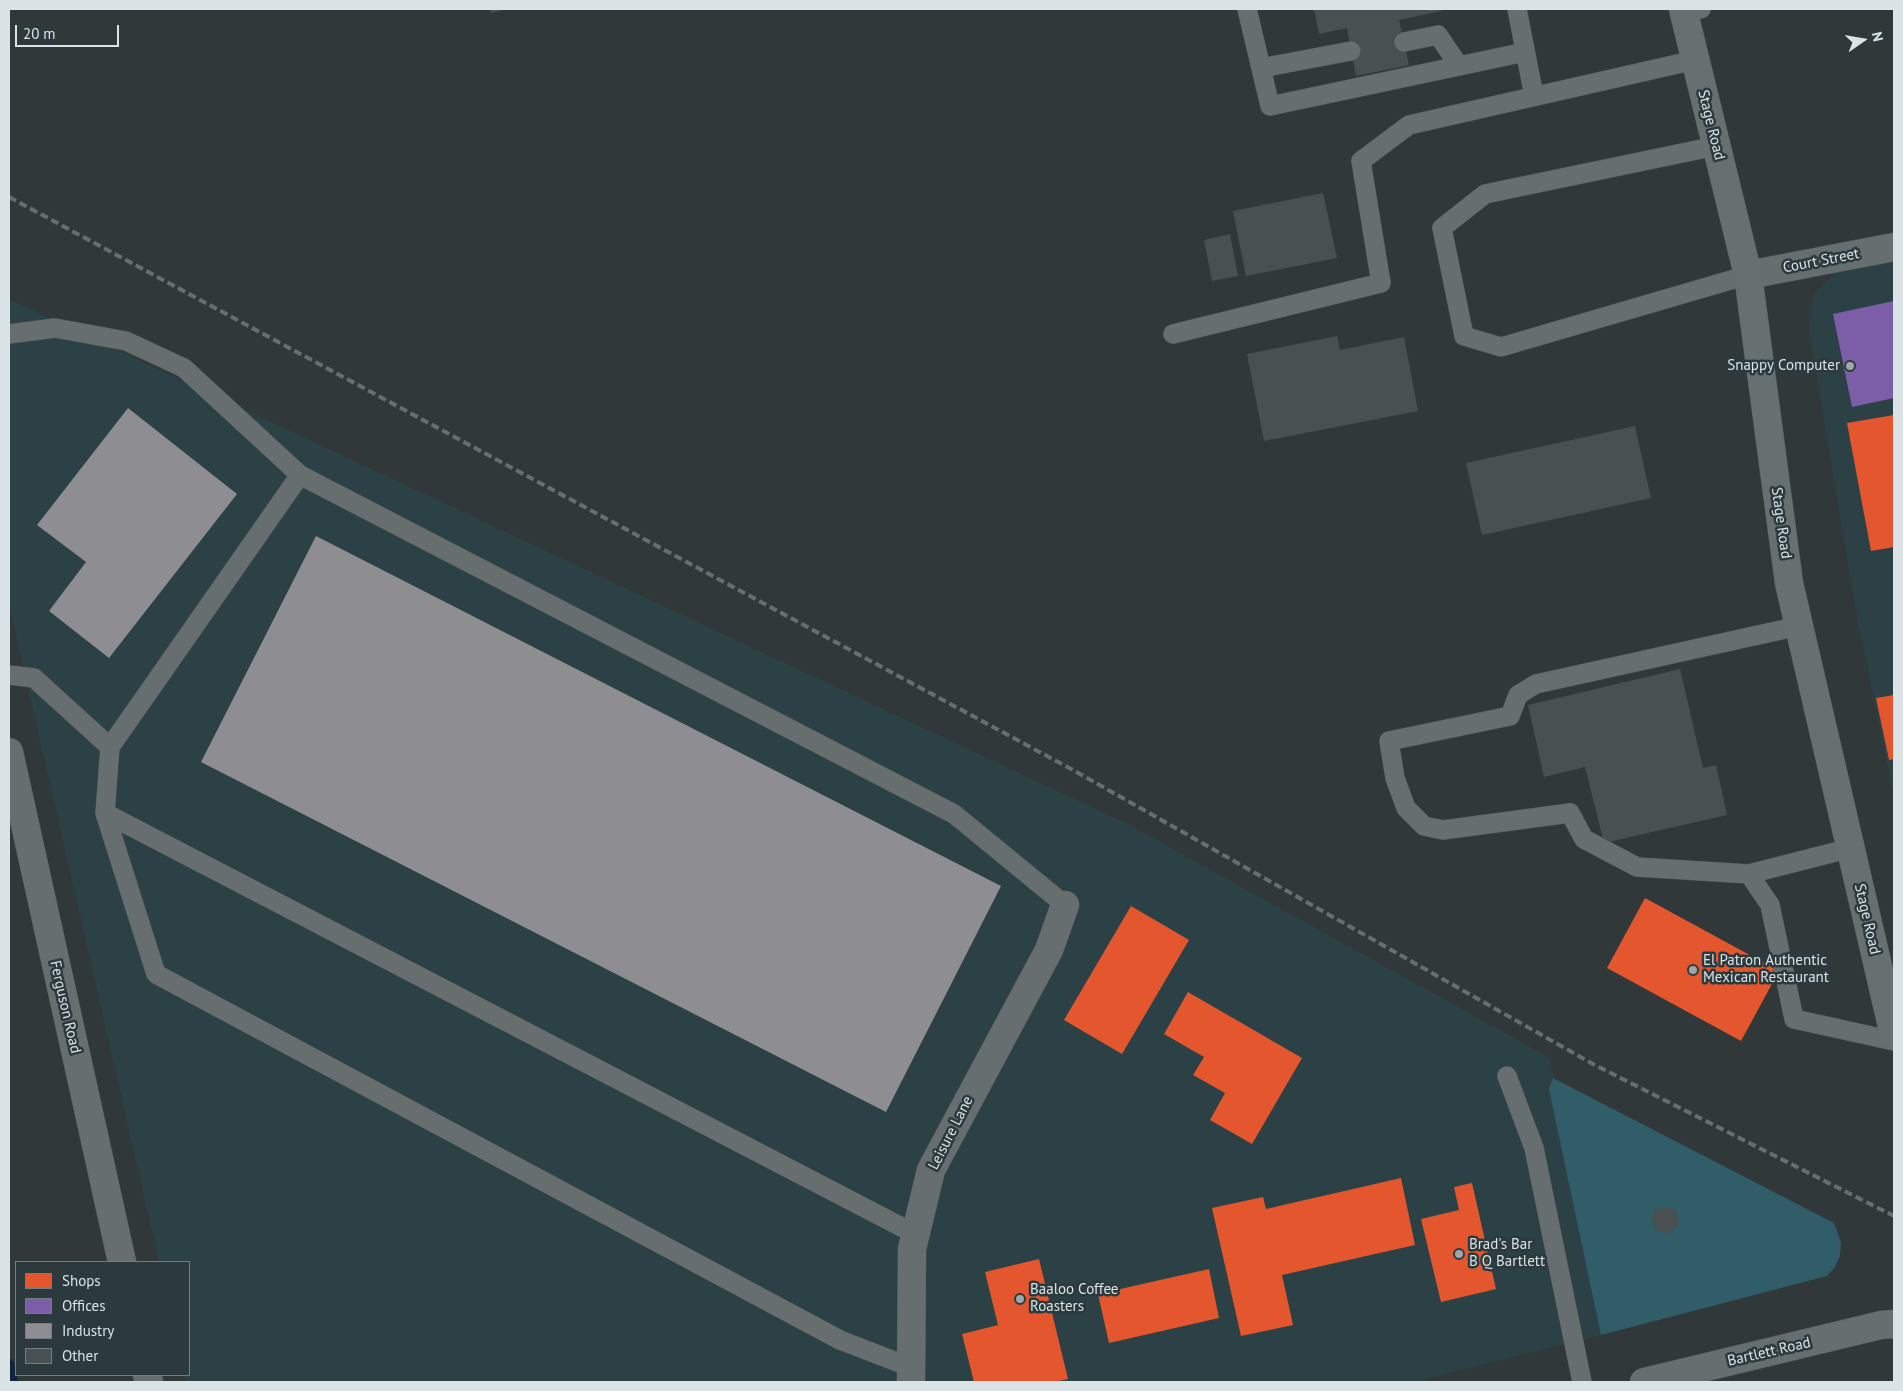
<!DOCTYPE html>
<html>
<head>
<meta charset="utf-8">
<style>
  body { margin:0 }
  #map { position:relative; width:1903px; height:1391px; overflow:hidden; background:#30383a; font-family:"PT Sans",sans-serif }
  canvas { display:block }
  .frame { position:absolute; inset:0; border:10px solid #dae3e5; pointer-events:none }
  .legend { position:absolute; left:15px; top:1261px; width:175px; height:115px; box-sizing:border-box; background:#2c3a3e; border:1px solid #727e81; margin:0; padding:6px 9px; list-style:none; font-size:15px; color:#dae3e5 }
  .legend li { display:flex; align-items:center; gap:10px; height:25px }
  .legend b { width:25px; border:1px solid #727e81 }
  .north { position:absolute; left:1838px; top:15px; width:50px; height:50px; -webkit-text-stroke:4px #2c3a3e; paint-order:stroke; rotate:77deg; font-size:14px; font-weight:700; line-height:20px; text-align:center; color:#dae3e5 }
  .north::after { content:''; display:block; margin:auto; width:18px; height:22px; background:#dae3e5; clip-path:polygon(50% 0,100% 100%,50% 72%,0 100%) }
  .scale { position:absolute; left:15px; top:25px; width:104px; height:22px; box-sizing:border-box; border:2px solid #dae3e5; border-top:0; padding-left:6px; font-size:15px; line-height:18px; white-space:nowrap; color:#dae3e5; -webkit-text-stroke:4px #2c3a3e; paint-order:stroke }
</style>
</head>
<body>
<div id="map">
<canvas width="1903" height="1391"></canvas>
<div class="frame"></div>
<ul class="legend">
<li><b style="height:14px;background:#e4572e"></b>Shops</li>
<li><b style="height:14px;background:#7b5ea7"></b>Offices</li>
<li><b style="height:14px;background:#8d8d92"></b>Industry</li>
<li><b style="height:14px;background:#495052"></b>Other</li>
</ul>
<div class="north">N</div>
<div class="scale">20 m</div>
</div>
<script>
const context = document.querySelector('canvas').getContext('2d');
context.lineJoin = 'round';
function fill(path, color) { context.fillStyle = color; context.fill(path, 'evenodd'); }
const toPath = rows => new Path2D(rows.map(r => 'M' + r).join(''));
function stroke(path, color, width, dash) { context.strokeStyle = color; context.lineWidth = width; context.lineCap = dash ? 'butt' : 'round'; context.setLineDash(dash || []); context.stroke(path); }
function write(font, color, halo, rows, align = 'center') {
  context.font = font + ' "PT Sans",sans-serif'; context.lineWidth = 5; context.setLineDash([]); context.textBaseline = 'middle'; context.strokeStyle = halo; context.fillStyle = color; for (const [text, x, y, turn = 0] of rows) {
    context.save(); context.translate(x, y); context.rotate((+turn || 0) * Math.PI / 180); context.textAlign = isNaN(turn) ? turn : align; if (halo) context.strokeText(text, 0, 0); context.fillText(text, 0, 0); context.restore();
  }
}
const built = toPath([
  [1894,259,1894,797,1857,617,1809,330,1813,295,1838,270],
  [9,299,1130,825,1550,1058,1601,1335,1413,1382,186,1382,184,1375,189,1375,189,1262,159,1262,9,604]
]);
const green = toPath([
  [1553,1078,1834,1223,1841,1242,1840,1256,1835,1267,1827,1276,1601,1335,1549,1089]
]);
const shops = toPath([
  [1894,415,1894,547,1871,551,1847,423],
  [1894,695,1894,759,1889,760,1876,698],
  [1645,898,1779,971,1741,1041,1607,968],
  [1131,906,1189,940,1122,1054,1064,1020],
  [1188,992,1302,1058,1252,1144,1210,1120,1225,1093,1193,1075,1204,1057,1164,1034],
  [1401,1178,1415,1245,1282,1275,1293,1325,1241,1336,1212,1208,1263,1197,1266,1209],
  [1472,1183,1496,1289,1441,1302,1421,1219,1459,1210,1454,1187],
  [1039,1259,1068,1379,1054,1382,974,1382,962,1334,998,1325,985,1272],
  [1209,1269,1219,1318,1109,1343,1098,1294]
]);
const offices = toPath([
  [1894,301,1894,398,1852,407,1833,314]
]);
const industry = toPath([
  [128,408,237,494,109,658,49,611,86,562,37,525],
  [316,536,1001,886,886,1112,201,762]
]);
const stream = toPath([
  [9,1364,13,1382]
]);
const building = toPath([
  [490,9,506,9,491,13],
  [1314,9,1441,9,1441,11,1399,20,1409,65,1356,76,1347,28,1319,34],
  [1323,193,1337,258,1246,276,1233,211],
  [1230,234,1238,276,1212,281,1204,240],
  [1337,336,1340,350,1404,337,1418,411,1264,441,1247,354],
  [1635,426,1651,498,1482,535,1466,463],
  [1680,669,1703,768,1716,765,1727,815,1604,843,1585,767,1544,777,1528,705],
  [1666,1207,1677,1211,1679,1222,1675,1230,1664,1234,1655,1229,1652,1218,1655,1209]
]);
const lane = toPath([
  [1247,9,1270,106,1525,52],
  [1517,9,1534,96],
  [1684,12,1701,9],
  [1404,42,1438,35,1459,66],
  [1261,68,1351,51],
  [1716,146,1485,194,1442,228,1464,336,1501,347,1748,275],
  [9,334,55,328,126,341,184,368,300,475],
  [1173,334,1381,283,1361,161,1409,125,1695,60],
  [9,675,34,678,110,747],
  [105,813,156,974,840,1340,910,1367],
  [1851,848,1749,874,1770,905,1794,1019,1894,1041],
  [1749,874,1637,867,1584,839,1570,813,1443,830,1424,826,1406,808,1395,778,1389,741,1510,716,1518,695,1536,684,1799,626],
  [1507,1076,1534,1148,1582,1382],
  [915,1234,105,813,110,747,300,475,954,814,1065,905]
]);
const street = toPath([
  [1748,275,1894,247],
  [9,752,122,1262],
  [147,1375,149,1382],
  [911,1382,912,1249,931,1170,1049,950,1065,905],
  [1644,1382,1881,1325,1894,1324]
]);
const secondary = toPath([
  [1683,9,1748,275,1789,583,1894,1035]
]);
const rail = toPath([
  [9,197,1073,770,1593,1064,1894,1216]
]);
const markers = [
  [1850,366,5,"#9ea7a9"],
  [1693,970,5,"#9ea7a9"],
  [1459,1254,5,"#9ea7a9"],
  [1020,1299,5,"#9ea7a9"]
];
const streetNames = [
  ["Stage Road",1711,125,76],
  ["Court Street",1821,261,-11],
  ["Stage Road",1781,523,82],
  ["Stage Road",1867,919,77],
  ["Ferguson Road",65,1007,77],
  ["Leisure Lane",951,1133,-63],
  ["Bartlett Road",1769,1352,-13]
];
const poiNames = [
  ["Snappy Computer",1840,366,"right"],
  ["El Patron Authentic",1703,961],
  ["Mexican Restaurant",1703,978],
  ["Brad's Bar",1469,1245],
  ["B Q Bartlett",1469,1262],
  ["Baaloo Coffee",1030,1290],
  ["Roasters",1030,1307]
];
fill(built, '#2c4145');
fill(green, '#305d68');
fill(shops, '#e4572e');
fill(offices, '#7b5ea7');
fill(industry, '#8d8d92');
stroke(stream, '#10233f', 10);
fill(building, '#495052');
stroke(lane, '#4f5658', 20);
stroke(street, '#4f5658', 29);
stroke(secondary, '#4f5658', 29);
stroke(lane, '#666e6f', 19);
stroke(street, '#666e6f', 28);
stroke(secondary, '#677071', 28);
stroke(rail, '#676e70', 4, [8, 4]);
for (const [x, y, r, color] of markers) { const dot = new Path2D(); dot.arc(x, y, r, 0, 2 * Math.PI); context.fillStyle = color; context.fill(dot); stroke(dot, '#2c3a3e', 2); }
write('15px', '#dae3e5', '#2c3a3e', streetNames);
write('15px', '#dae3e5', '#2c3a3e', poiNames, 'left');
</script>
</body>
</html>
